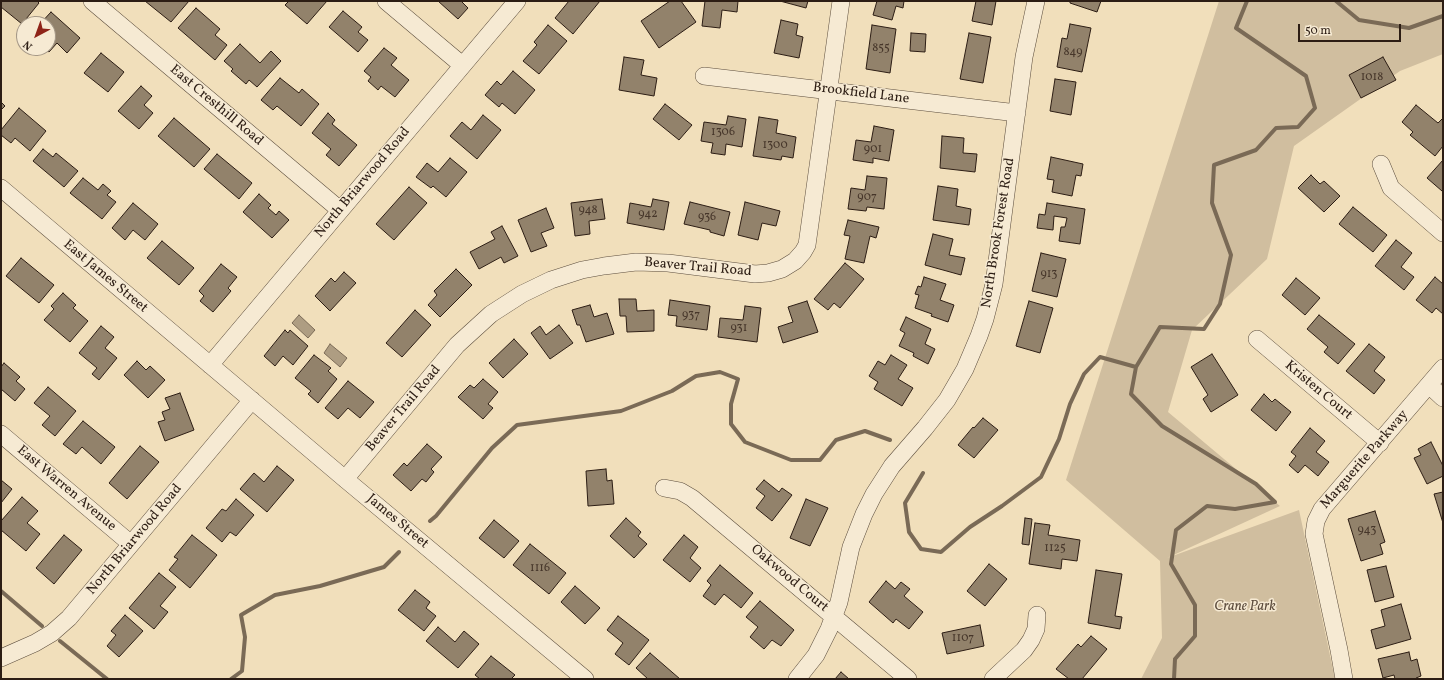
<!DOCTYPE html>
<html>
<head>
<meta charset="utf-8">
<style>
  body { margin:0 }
  #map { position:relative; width:1444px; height:680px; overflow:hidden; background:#f1dfbb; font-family:Vollkorn,serif }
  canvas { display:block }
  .frame { position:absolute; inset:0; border:2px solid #2c1d14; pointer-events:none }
  .north { position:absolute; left:16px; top:16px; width:40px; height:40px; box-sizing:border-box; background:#f6ead3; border:1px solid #a59887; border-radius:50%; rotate:221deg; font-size:11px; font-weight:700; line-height:16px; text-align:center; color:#2c1d14 }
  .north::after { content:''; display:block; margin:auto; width:14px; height:18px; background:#8f2418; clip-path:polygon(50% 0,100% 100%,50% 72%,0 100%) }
  .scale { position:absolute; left:1298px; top:24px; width:103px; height:18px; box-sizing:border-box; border:2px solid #2c1d14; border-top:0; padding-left:5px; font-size:12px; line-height:14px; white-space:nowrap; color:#2c1d14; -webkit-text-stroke:3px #f6ead3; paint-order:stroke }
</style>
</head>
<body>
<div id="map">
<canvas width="1444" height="680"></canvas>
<div class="frame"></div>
<div class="north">N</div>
<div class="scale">50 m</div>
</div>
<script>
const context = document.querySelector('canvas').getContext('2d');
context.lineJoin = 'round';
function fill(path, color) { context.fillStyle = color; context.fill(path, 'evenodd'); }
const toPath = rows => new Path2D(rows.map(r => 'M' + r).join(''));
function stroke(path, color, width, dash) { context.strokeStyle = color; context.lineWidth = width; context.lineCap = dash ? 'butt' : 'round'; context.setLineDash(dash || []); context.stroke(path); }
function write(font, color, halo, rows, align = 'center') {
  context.font = font + ' Vollkorn,serif'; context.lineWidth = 3; context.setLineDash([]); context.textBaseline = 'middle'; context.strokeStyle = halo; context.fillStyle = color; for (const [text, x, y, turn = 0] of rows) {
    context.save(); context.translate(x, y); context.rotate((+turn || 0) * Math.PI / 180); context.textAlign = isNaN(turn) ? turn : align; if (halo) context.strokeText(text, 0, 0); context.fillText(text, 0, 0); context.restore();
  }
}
const green = toPath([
  [1219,1,1443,1,1443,54,1400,71,1294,146,1267,259,1192,330,1168,412,1280,506,1167,558,1299,510,1335,679,1141,679,1162,638,1160,561,1066,480]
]);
const water = toPath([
  [299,315,315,330,308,338,292,323,299,315],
  [330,344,347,358,340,367,324,353,330,344]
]);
const stream = toPath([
  [1336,1,1359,20,1409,28,1443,16],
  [923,473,905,503,909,532,921,549,941,552,970,527,1002,506,1041,477,1059,439,1070,404,1084,374,1100,357,1136,367],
  [430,521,436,516,492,448,517,425,621,411,672,391,696,376,720,372,738,379,731,404,731,424,745,442,791,460,820,460,836,440,865,431,890,440],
  [1,591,42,626],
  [60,641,107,679],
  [231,679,242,671,245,637,241,615,275,595,320,586,384,567,399,552],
  [1174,679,1175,659,1195,636,1195,605,1171,564,1176,530,1207,506,1235,509,1275,502,1256,484,1162,426,1131,394,1136,367,1160,327,1204,329,1220,304,1231,255,1212,203,1214,165,1256,150,1276,128,1298,127,1315,108,1306,76,1236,28,1247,1]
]);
const building = toPath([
  [3,1,37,1,39,3,22,24,1,7,1,3,3,1],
  [145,1,189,1,171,22,145,1],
  [289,1,327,1,307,24,285,5,289,1],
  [438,1,461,1,468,8,458,19,438,1],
  [569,1,600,1,573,34,555,18,569,1],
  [670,1,681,1,696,22,659,48,641,21,670,1],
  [705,1,738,1,737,12,722,10,720,28,702,26,705,1],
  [780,1,808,1,806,8,780,1],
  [877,1,904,1,903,8,896,6,892,20,873,15,877,1],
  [976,1,996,1,992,25,972,21,976,1],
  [1070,1,1101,1,1097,12,1070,3,1070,1],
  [196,8,220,29,215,35,227,45,215,60,178,28,196,8],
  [343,11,362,27,358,32,368,40,358,52,329,27,343,11],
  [51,12,80,38,67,53,57,43,49,52,44,48,48,48,48,24,40,24,51,12],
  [781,20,798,24,796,35,803,37,799,58,774,53,781,20],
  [1070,24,1091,28,1082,72,1057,67,1062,38,1067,39,1070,24],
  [548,25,567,41,539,74,523,61,537,45,534,42,548,25],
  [872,25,896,29,890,73,866,69,872,25],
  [911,33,926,34,925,52,910,51,911,33],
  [969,33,991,37,983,83,960,79,969,33],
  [240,44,260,63,271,51,281,61,257,87,249,80,246,84,231,71,233,69,224,61,240,44],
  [384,48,397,58,391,65,409,80,395,97,381,86,378,90,368,81,371,77,364,71,384,48],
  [101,53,124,72,108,92,84,73,101,53],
  [624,57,644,60,641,75,657,78,654,96,619,90,624,57],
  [1383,57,1396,80,1361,98,1349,75,1383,57],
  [513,71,535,90,515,114,502,103,499,107,485,95,497,81,501,85,513,71],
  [280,78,299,93,302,89,319,104,301,126,277,106,273,110,261,100,280,78],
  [1055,79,1076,82,1071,115,1050,111,1055,79],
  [141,86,152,96,144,105,153,113,139,129,118,111,141,86],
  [1,102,5,106,1,110,1,102],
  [665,104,692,125,679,140,653,119,665,104],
  [1416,105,1438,123,1443,118,1443,146,1435,156,1410,135,1413,132,1402,122,1416,105],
  [19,108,46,131,30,151,15,138,11,143,1,135,1,130,19,108],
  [328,113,335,120,332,124,357,145,339,166,326,155,331,149,312,133,328,113],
  [483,115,501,130,477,159,450,136,462,122,471,130,483,115],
  [728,116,746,119,742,147,726,144,725,155,711,153,713,143,701,141,704,122,726,125,728,116],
  [759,117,778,120,776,133,796,137,793,158,782,156,781,160,753,156,759,117],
  [174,118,210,149,194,167,158,136,174,118],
  [874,126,894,130,889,161,873,158,873,163,853,160,856,140,871,142,874,126],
  [942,136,964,138,963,153,977,154,975,172,940,168,942,136],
  [43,149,53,157,56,153,78,171,64,187,33,161,43,149],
  [217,154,252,183,239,199,204,169,217,154],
  [1051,157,1083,164,1081,176,1076,175,1072,196,1052,192,1054,180,1047,179,1051,157],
  [450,158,467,172,446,197,433,186,431,188,416,177,427,163,438,172,450,158],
  [1443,160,1443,191,1442,191,1427,178,1443,160],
  [1311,175,1320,184,1324,181,1340,196,1324,212,1298,188,1311,175],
  [867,176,887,178,884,209,867,207,866,211,848,209,851,188,865,190,867,176],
  [83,178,98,190,103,184,111,191,107,195,116,202,102,219,70,193,83,178],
  [938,186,958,189,956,206,971,209,969,225,933,220,938,186],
  [409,187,427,203,394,240,376,224,409,187],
  [259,194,271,205,268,208,276,215,279,211,289,220,272,238,243,212,259,194],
  [602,199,605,219,589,221,590,234,575,236,571,203,602,199],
  [653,199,669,202,664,230,627,223,630,203,651,207,653,199],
  [690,202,730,212,724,236,710,232,710,230,684,224,690,202],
  [745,202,780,211,776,226,762,223,758,240,738,235,745,202],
  [133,203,158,224,145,240,133,230,125,240,112,228,133,203],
  [1047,203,1085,209,1080,244,1059,241,1061,227,1065,227,1067,218,1054,216,1053,230,1037,228,1039,214,1045,215,1047,203],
  [1353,207,1387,235,1373,252,1339,224,1353,207],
  [546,208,554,228,541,233,547,246,531,252,518,220,546,208],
  [848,220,879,227,876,238,870,236,864,263,845,259,850,236,844,235,848,220],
  [502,226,518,256,504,263,501,257,479,269,470,252,495,239,491,232,502,226],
  [933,234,953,239,949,255,965,258,961,275,925,265,933,234],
  [1396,240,1412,253,1401,267,1414,277,1404,290,1375,266,1396,240],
  [162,241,194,268,179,285,147,258,162,241],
  [1041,253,1066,259,1057,297,1032,291,1041,253],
  [21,258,54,285,39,303,6,276,21,258],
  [845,263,864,279,840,308,834,303,828,310,814,299,845,263],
  [221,264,237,277,228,288,231,291,213,312,200,301,204,296,199,291,221,264],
  [456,269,472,285,440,317,428,305,437,295,434,291,456,269],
  [344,272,356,283,330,311,315,296,331,278,335,282,344,272],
  [924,277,946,284,940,300,954,305,948,322,931,316,932,314,915,308,919,295,915,294,918,286,921,287,924,277],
  [1435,277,1443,284,1443,314,1436,308,1432,313,1416,300,1435,277],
  [1296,278,1320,298,1305,315,1282,295,1296,278],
  [63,293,76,305,73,308,88,321,70,342,44,320,54,309,51,306,63,293],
  [619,299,636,299,637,311,654,310,654,331,627,332,626,316,620,316,619,299],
  [670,300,710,306,707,330,676,326,677,316,668,315,670,300],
  [807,301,818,332,783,343,778,327,793,322,788,307,807,301],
  [1029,301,1053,308,1040,353,1016,346,1029,301],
  [590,305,594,317,607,313,614,334,586,342,580,325,577,325,572,310,590,305],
  [745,306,761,308,757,342,718,337,720,318,743,320,745,306],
  [415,310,431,325,402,357,386,343,415,310],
  [1319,315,1355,344,1338,364,1324,352,1328,347,1307,329,1319,315],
  [906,317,931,329,925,344,935,349,928,364,913,356,914,353,899,346,905,333,900,330,906,317],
  [559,325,573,343,550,359,531,333,540,326,546,335,559,325],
  [101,326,114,337,105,348,117,358,99,380,92,374,97,368,79,353,101,326],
  [285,330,288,333,290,330,308,346,293,365,283,356,275,366,264,356,285,330],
  [514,339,528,354,503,378,489,363,514,339],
  [1369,344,1385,357,1374,371,1385,380,1374,394,1346,371,1369,344],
  [1212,354,1238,395,1211,412,1203,399,1208,395,1191,367,1212,354],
  [314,355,331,368,328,371,337,379,318,403,308,394,311,391,295,378,314,355],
  [891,355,907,365,898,379,913,388,902,406,874,389,878,382,869,376,878,361,885,365,891,355],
  [137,361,146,370,150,366,165,380,148,398,124,375,137,361],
  [4,363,20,377,16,381,25,389,15,401,1,389,1,367,4,363],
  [483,379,498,392,488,404,493,408,483,419,458,397,470,385,474,388,483,379],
  [348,381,374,402,360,418,348,408,338,419,325,408,348,381],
  [48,387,76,411,55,436,42,425,50,416,34,403,48,387],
  [180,393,194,430,165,441,158,422,165,420,162,412,170,409,165,398,180,393],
  [1264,394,1272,402,1275,399,1291,412,1276,431,1251,410,1264,394],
  [983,418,998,430,974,458,958,445,973,427,974,428,983,418],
  [83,421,115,447,101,464,82,447,76,454,63,444,83,421],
  [1310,428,1325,441,1316,452,1329,462,1318,476,1305,465,1298,473,1289,465,1296,456,1291,452,1310,428],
  [1431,442,1443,466,1443,476,1427,484,1414,458,1421,455,1418,449,1431,442],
  [427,444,442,457,431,469,434,472,426,482,422,479,411,491,393,475,404,463,407,466,427,444],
  [140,446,159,462,127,499,109,483,140,446],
  [277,466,294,480,267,512,240,489,254,473,264,482,277,466],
  [606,469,607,481,612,480,614,504,588,506,586,471,606,469],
  [1,480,12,489,1,503,1,480],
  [764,480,779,492,782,488,792,495,772,521,756,508,765,496,756,489,764,480],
  [1443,492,1443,523,1434,494,1443,492],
  [22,497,38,511,27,523,40,534,26,551,1,530,1,521,22,497],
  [236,499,254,515,236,536,230,532,222,542,206,528,222,509,226,511,236,499],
  [806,499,828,508,810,546,790,538,806,499],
  [1375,511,1385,542,1380,544,1383,554,1361,561,1348,519,1375,511],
  [626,518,641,532,638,536,647,544,634,558,610,536,626,518],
  [1025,518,1032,519,1029,545,1022,544,1025,518],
  [494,520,519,541,504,558,479,538,494,520],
  [1035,523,1050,525,1048,535,1080,540,1077,561,1062,559,1061,569,1029,564,1035,523],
  [64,535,82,550,54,584,36,568,64,535],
  [192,535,217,555,190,588,169,570,178,559,174,557,192,535],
  [684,535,698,547,690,558,701,568,690,582,663,560,684,535],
  [530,544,566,573,549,594,513,565,530,544],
  [989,564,1007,579,985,606,967,591,989,564],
  [720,565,753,593,741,608,724,594,715,605,703,596,711,585,707,581,720,565],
  [1386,566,1394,597,1375,602,1367,570,1386,566],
  [1096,570,1122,574,1115,616,1122,617,1120,629,1088,623,1096,570],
  [159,573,176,587,160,606,168,612,154,629,129,608,159,573],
  [886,581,895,589,901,582,910,589,904,596,923,612,909,629,896,619,893,623,869,602,886,581],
  [575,586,600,608,585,624,561,602,575,586],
  [415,590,430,602,426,608,436,616,424,631,398,610,415,590],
  [760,601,794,630,781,646,772,640,764,649,750,637,758,627,746,617,760,601],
  [1401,604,1411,639,1376,649,1371,630,1385,626,1381,610,1401,604],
  [125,615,143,631,119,657,107,646,116,635,111,631,125,615],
  [618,616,649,640,629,665,615,654,623,643,607,630,618,616],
  [980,625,984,646,947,654,942,633,980,625],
  [438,627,455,642,464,631,479,644,458,668,426,641,438,627],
  [1091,636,1107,649,1082,679,1069,679,1056,669,1078,644,1081,647,1091,636],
  [1409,652,1411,661,1417,659,1421,676,1416,678,1416,679,1395,679,1394,675,1383,678,1378,659,1409,652],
  [650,653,680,679,648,679,636,668,650,653],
  [491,656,515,675,511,679,480,679,475,675,491,656],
  [841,672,849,679,835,679,841,672]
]);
const minor = toPath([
  [92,1,340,210],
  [386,1,462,65],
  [704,76,1017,113],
  [1381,164,1391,188,1443,233],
  [1,188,345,479,585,679],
  [1257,339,1380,443],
  [210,365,517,1],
  [1429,385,1443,398],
  [1,434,131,544],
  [345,479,457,345,491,314,522,294,551,280,582,270,604,266,636,262,668,263,755,274,768,273,782,269,795,261,803,252,807,245,841,1],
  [664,488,680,491,692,498,908,679],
  [1,658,35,643,52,633,69,618,252,400],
  [797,679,816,655,829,629,839,602,851,547,864,514,874,494,892,466,925,428,947,400,965,369,979,336,985,319,994,284,1024,57,1036,1],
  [993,679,1024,650,1031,640,1036,629,1037,615],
  [1344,679,1339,650,1314,534,1316,521,1322,509,1443,368]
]);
const numberNames = [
  ["855",881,49],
  ["849",1073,53],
  ["1018",1372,78],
  ["1306",723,133],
  ["1300",775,146],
  ["901",873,150],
  ["907",867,198],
  ["948",588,211],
  ["942",648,215],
  ["936",707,218],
  ["913",1049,275],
  ["937",691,316],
  ["931",739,329],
  ["943",1367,531],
  ["1125",1055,549],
  ["1116",540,569],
  ["1107",963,639]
];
const streetNames = [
  ["Brookfield Lane",861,94,7],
  ["East Cresthill Road",216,106,40],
  ["North Briarwood Road",363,183,-50],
  ["North Brook Forest Road",999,233,-81],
  ["Beaver Trail Road",698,268,5],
  ["East James Street",105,277,40],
  ["Kristen Court",1318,391,40],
  ["Beaver Trail Road",404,409,-50],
  ["Marguerite Parkway",1365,460,-49],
  ["East Warren Avenue",66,489,40],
  ["James Street",397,522,40],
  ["North Briarwood Road",135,540,-50],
  ["Oakwood Court",789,579,40]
];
const parkNames = [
  ["Crane Park",1245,607]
];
fill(green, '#d0be9f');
fill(water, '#ae9d82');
stroke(water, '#7a6a56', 1);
stroke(stream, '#7a6a56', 4);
fill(building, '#92826b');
stroke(building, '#2c1d14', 1);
stroke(minor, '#5d4e3e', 18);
stroke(minor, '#f6ead3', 17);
write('12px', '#46362a', null, numberNames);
write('14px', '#2c1d14', '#f6ead3', streetNames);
write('italic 14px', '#5d4d3e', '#f6ead3', parkNames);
</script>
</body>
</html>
